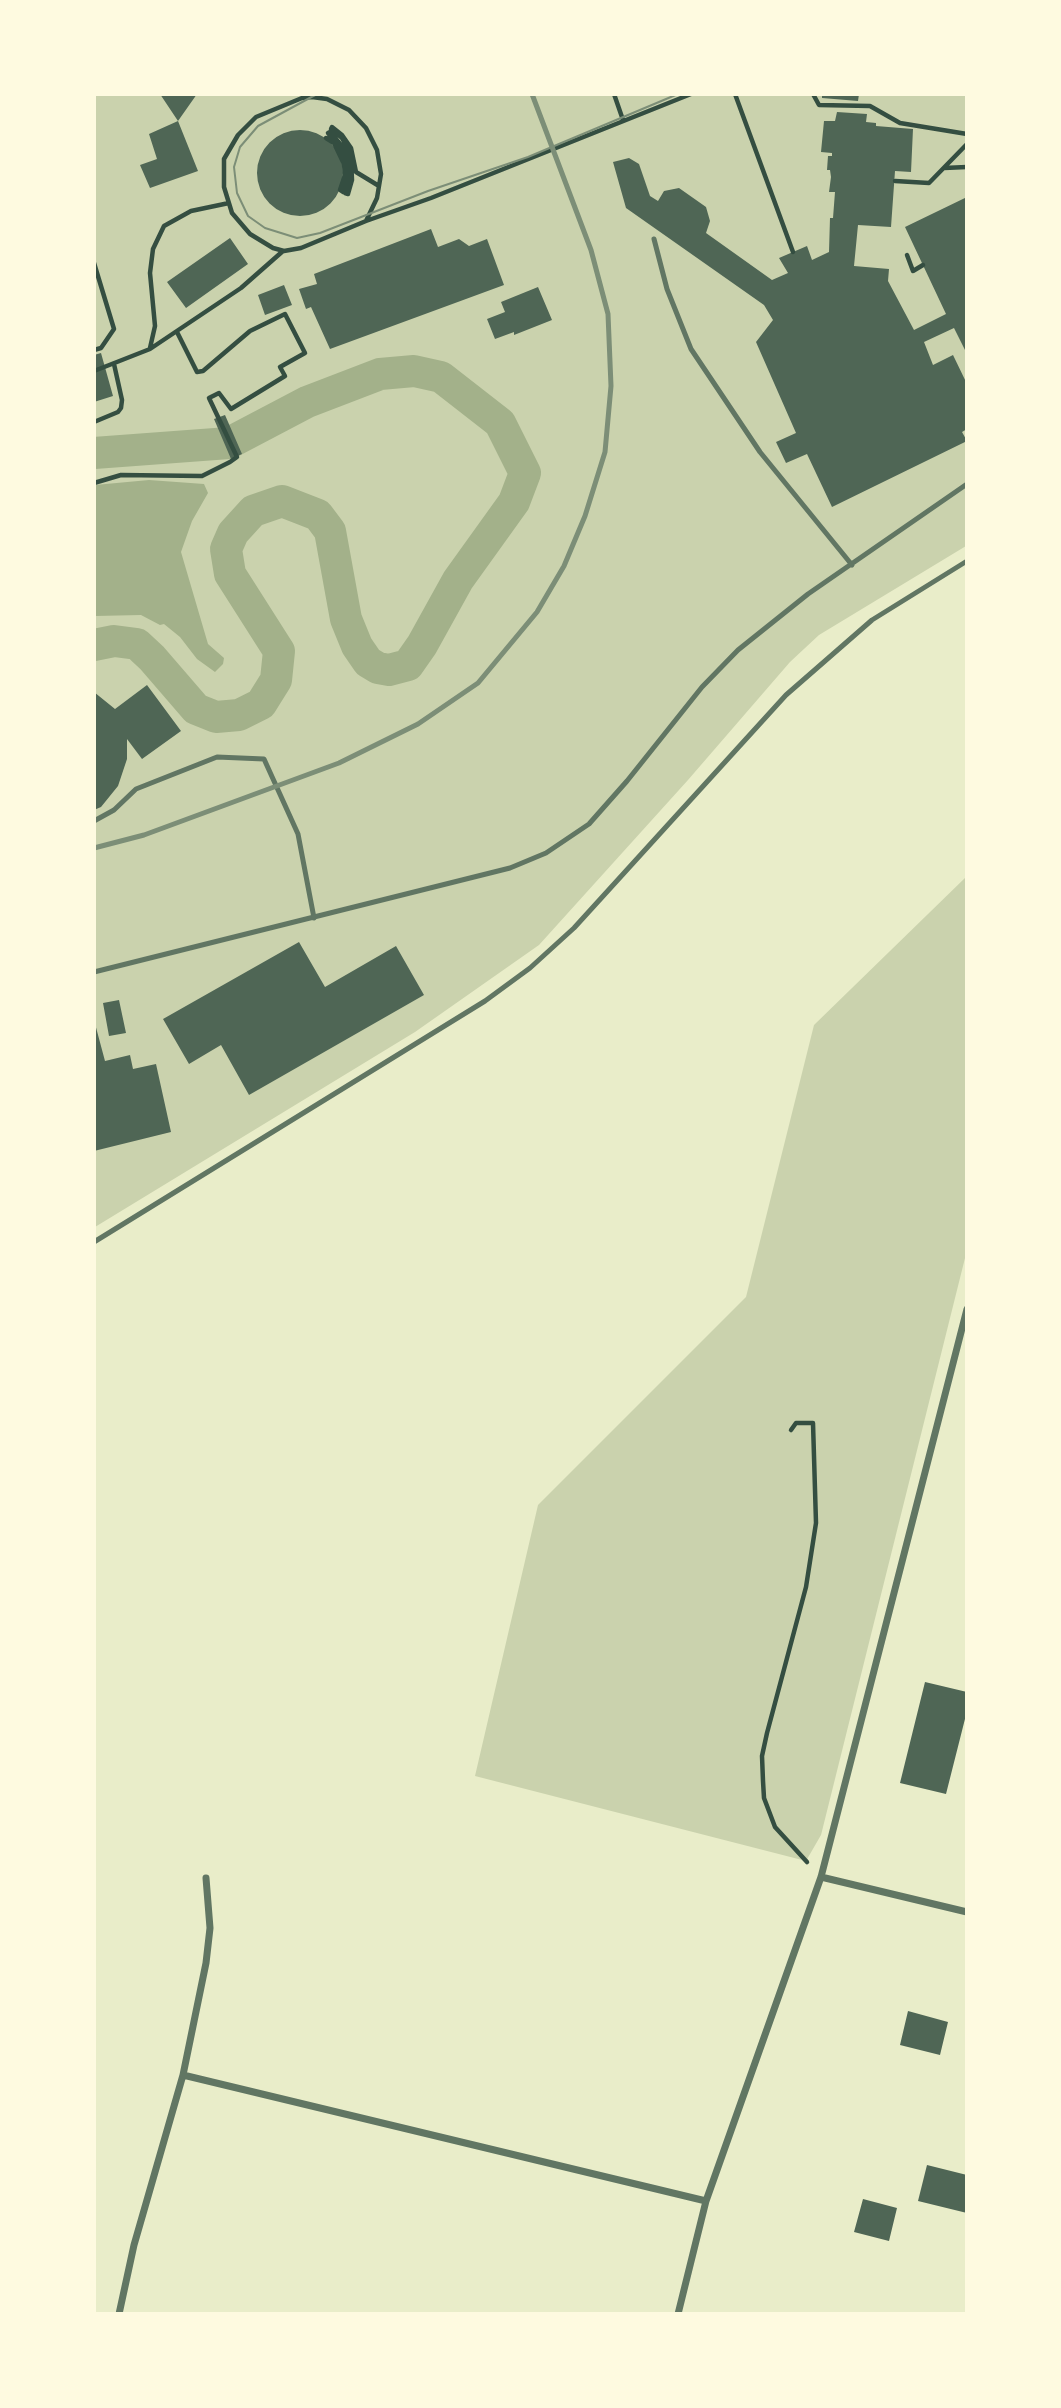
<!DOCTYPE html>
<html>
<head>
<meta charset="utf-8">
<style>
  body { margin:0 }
  #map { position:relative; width:1061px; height:2408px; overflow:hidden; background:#e9edc9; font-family:Roboto,sans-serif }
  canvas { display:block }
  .frame { position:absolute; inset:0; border:96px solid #fefae0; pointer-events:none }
</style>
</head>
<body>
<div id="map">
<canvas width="1061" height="2408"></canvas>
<div class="frame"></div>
</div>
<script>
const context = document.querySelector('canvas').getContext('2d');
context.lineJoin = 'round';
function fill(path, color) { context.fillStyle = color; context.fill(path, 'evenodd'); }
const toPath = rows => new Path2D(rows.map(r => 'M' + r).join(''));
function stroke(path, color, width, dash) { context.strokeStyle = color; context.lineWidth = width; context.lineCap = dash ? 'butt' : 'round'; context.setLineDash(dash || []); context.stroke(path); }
const green = toPath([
  [95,95,966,95,966,546,819,635,790,662,688,780,539,945,415,1032,95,1227],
  [966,877,966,1254,821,1835,806,1861,475,1776,538,1505,746,1297,814,1025]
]);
const water = toPath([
  [149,480,204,484,208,493,192,521,181,552,208,644,224,658,223,664,215,672,197,659,180,637,164,624,160,625,141,615,95,616,95,485]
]);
const canal = toPath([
  [94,453,229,443,307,402,380,374,414,371,441,377,500,423,525,473,514,502,458,580,422,645,408,665,389,670,378,668,368,662,357,646,346,619,330,531,318,515,282,501,253,511,233,533,226,549,230,574,279,651,276,680,261,704,239,715,216,717,196,709,152,658,137,644,114,641,94,645]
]);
const building = toPath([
  [160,94,197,94,178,121],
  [822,94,859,94,858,101,822,98],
  [837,112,867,114,866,122,876,123,876,126,913,129,911,172,895,171,891,227,858,225,854,266,889,269,888,281,914,330,946,314,905,227,967,197,967,354,954,328,924,342,933,365,953,355,967,384,967,429,962,432,967,441,832,507,807,454,786,463,776,442,796,433,756,342,773,320,764,305,626,208,613,162,629,158,639,164,650,196,658,201,664,191,679,188,706,207,710,221,706,233,772,280,788,273,779,258,807,246,812,260,829,252,830,218,833,218,835,192,829,192,831,177,830,170,827,170,828,156,832,156,832,153,821,152,824,121,835,121],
  [178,121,198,171,150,188,140,165,157,159,149,134],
  '257 173a43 43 0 1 1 86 0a43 43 0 1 1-86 0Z',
  [431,229,438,247,459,239,469,246,487,239,504,285,330,349,311,307,306,309,299,289,317,284,314,274],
  [230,238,248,264,186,308,167,282],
  [284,285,292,305,265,315,258,295],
  [538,287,552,320,514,335,514,332,495,339,487,319,505,312,501,302],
  [101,353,113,396,94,402,94,355],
  [225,415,242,454,231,459,214,419],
  [147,685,181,731,142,759,127,739,127,759,118,786,101,807,94,810,94,692,115,709],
  [299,942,325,987,396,946,424,995,249,1095,221,1045,189,1064,163,1019],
  [119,1000,126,1033,109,1036,103,1003],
  [94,1020,105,1061,130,1055,133,1069,156,1064,171,1132,94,1151],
  [925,1682,967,1692,967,1711,946,1794,900,1783],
  [908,2011,948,2022,940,2055,900,2045],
  [927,2165,967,2175,967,2213,918,2201],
  [863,2199,897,2208,889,2241,854,2232]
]);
const path = toPath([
  [614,94,623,120],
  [735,94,793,252],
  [813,94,819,105,870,106,900,123,967,134],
  [312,97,327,99,349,110,366,128,377,150,381,174,377,198,366,221,301,248,284,251,273,248,250,234,232,213,224,187,224,159,238,135,256,117,302,98,312,97],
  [326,138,334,143,344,164,345,175,340,190,343,192,348,176,347,166,341,149,328,133,330,132,347,152,350,178,345,193,348,194,352,180,351,158,348,148,342,138,331,129,332,127,342,135,351,148,356,172,379,186],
  [944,168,967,167],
  [895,181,929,183,967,144],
  [366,221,431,198,691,94],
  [907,255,913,271,923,265],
  [94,263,114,329,101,348,94,350],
  [150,348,155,326,150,273,153,249,164,226,191,211,229,203],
  [94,371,150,349,241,288,283,251],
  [94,422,118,412,121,408,122,400,114,364],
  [94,483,121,475,202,476,230,462,237,457,209,398,219,393,231,409,285,376,280,367,305,353,285,314,250,331,203,371,197,372,177,332],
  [791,1430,796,1423,813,1423,816,1523,806,1587,767,1733,762,1756,763,1781,764,1798,775,1827,807,1862]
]);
const service = toPath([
  [654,239,667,289,691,349,760,452,852,565],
  [94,821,114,810,136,789,217,757,264,759,298,834,314,918],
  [94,972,510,868,546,853,589,824,627,781,702,687,738,650,808,594,967,484],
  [94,1242,485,1001,530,968,574,928,786,695,872,620,967,561]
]);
const minor = toPath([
  [821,1877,967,1912],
  [183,2075,706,2201],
  [119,2314,134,2245,183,2075,206,1963,210,1928,206,1878],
  [678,2314,706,2201,821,1877,967,1309]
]);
const tram = toPath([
  [317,94,258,126,240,147,234,167,237,193,248,216,265,228,297,238,320,233,428,191,528,157,678,94]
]);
const rail = toPath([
  [94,848,144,835,339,763,418,724,478,683,537,612,564,566,585,516,605,452,611,386,608,314,591,250,532,94]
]);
fill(green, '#cad2ad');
fill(water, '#a3b18a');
stroke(canal, '#a3b18a', 32);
fill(building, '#4f6655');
stroke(path, '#344e41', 4.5);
stroke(service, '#617663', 5);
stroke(minor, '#617663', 7);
stroke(tram, '#7c8e77', 2);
stroke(rail, '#7c8e77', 5);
</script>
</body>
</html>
